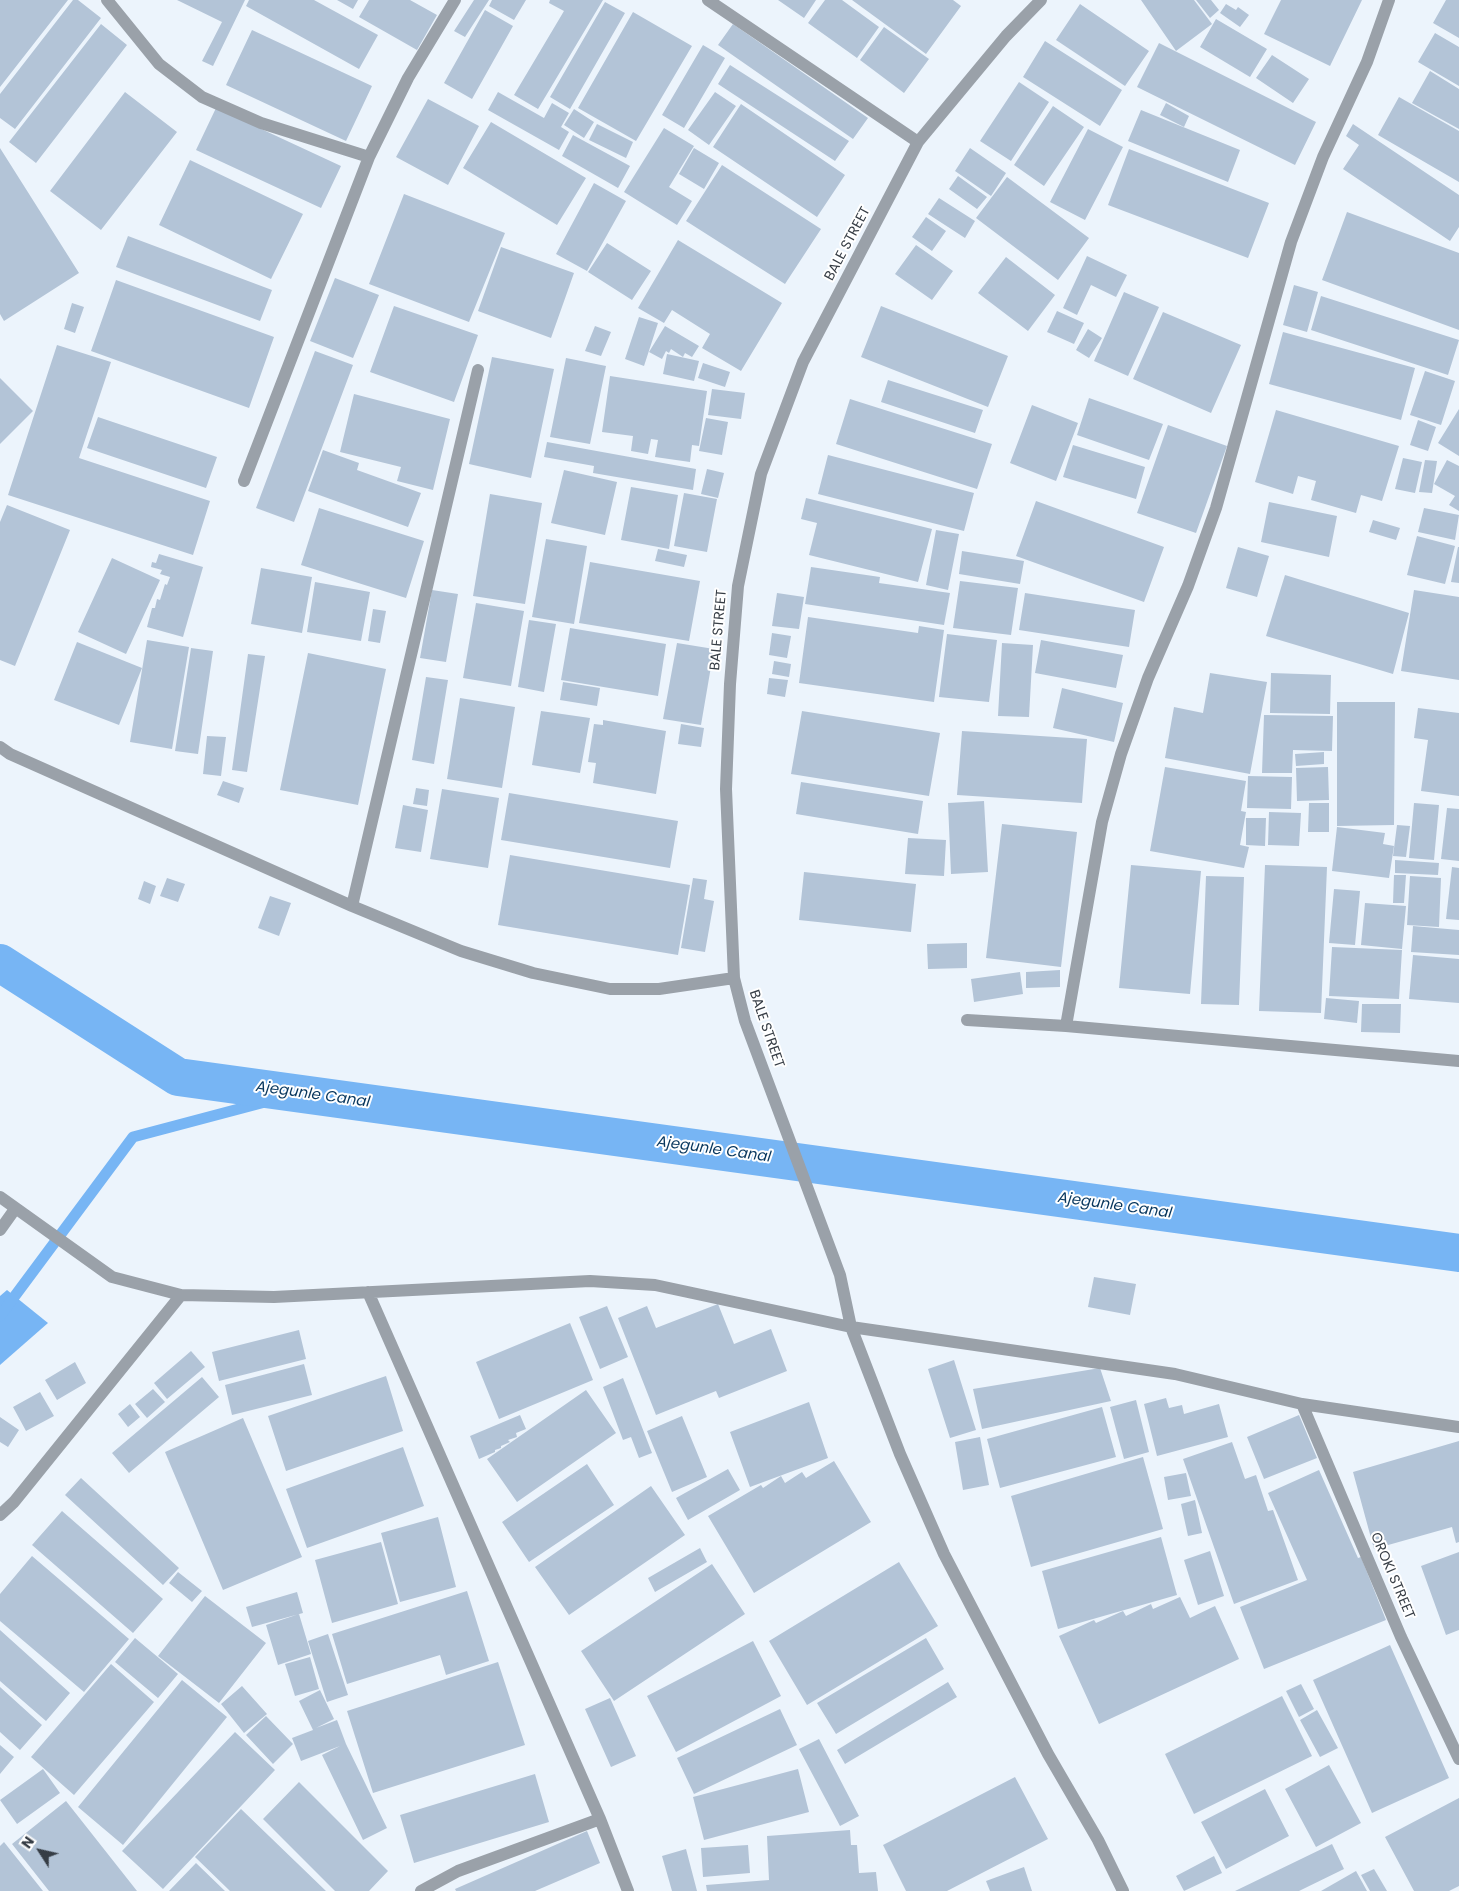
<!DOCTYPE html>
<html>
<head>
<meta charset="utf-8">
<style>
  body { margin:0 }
  #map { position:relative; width:1459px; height:1891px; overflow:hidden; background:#ecf4fc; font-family:Poppins,sans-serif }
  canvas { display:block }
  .north { position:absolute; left:15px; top:1826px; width:50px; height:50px; -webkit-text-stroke:4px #fff; paint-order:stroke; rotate:305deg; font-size:14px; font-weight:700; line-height:20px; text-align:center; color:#363d45 }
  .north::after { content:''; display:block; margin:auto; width:18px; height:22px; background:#363d45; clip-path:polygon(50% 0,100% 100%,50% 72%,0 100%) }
</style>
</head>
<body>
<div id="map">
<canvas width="1459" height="1891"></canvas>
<div class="north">N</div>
</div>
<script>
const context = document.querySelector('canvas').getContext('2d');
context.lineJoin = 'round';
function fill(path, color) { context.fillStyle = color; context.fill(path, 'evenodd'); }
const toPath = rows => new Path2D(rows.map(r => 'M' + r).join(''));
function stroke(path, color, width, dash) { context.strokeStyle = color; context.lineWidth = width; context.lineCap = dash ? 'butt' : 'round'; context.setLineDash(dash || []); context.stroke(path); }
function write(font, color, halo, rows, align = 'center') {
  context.font = font + ' Poppins,sans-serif'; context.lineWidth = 4; context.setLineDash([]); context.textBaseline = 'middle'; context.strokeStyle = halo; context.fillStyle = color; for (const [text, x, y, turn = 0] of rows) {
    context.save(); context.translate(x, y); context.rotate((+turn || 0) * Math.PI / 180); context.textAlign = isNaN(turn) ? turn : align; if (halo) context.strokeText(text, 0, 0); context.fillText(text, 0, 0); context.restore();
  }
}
const water = toPath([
  [7,1290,48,1323,0,1365,0,1296]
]);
const stream = toPath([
  [0,1316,133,1137,299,1093]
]);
const canal = toPath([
  [0,963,178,1077,1459,1253]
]);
const building = toPath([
  [0,0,68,0,0,87],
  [73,0,78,0,101,18,15,129,0,118,0,94],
  [177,0,245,0,213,66,202,61,222,22],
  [249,0,314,0,378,35,359,69,246,6],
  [337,0,358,0,353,9],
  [369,0,410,0,437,15,417,50,359,17],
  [474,0,489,0,465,37,454,31],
  [492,0,526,0,514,20,489,6],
  [550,0,603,0,538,109,514,95,564,11,549,3],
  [778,0,816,0,804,18],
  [825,0,842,0,879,27,857,58,808,23],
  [852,0,953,0,961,6,926,54],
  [1141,0,1194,0,1212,24,1176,51],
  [1196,0,1211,0,1219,10,1210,18],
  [1281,0,1362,0,1330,66,1264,34],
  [1446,0,1459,0,1459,38,1433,23],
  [605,2,625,13,570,109,550,97],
  [1080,4,1149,51,1125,86,1056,40],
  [1226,4,1236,10,1238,7,1249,15,1240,27,1220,13],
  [485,10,513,26,472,99,444,83],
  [633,12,692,46,636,141,578,108],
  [1216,19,1267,49,1250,77,1200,47],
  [101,24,127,45,36,163,9,142],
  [733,24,868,118,853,139,718,45],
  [884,27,929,59,904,93,860,60],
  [252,30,372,86,346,141,226,85],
  [1435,33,1459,47,1459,86,1418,62],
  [1045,41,1122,90,1100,126,1023,77],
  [1159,43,1316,122,1295,165,1137,87],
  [703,45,725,58,684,128,662,115],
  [1272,55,1309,79,1293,103,1256,78],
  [730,65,849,141,835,161,718,84],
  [1430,71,1459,89,1459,129,1412,103],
  [1019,82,1049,102,1011,161,980,141],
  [125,92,177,132,101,230,50,191],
  [498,92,544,118,552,103,569,113,561,127,569,132,559,150,488,110],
  [715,92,736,106,709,145,688,130],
  [1399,97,1459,131,1459,182,1378,135],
  [428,99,479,126,448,185,396,157],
  [1166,103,1189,116,1184,127,1160,115],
  [741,104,845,175,817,217,713,147],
  [1053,106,1084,127,1044,186,1014,165],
  [216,108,341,166,321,208,196,150],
  [574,109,594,122,584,138,564,125],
  [1141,110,1240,150,1228,182,1128,141],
  [491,122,586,178,557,225,463,168],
  [597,124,633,142,626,158,589,140],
  [1353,124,1459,195,1459,227,1450,241,1343,169,1359,145,1346,136],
  [664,128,694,146,669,187,692,201,677,225,624,192],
  [1088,129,1123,147,1085,220,1050,202],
  [573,135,630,166,618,188,562,156],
  [0,148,79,273,4,321,0,314],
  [694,148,719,163,704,189,679,174],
  [970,148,1006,173,991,196,955,171],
  [1129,149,1269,203,1248,258,1108,205],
  [190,160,303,214,271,279,159,225],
  [722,165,821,229,785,284,686,221],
  [958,176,987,197,977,209,949,189],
  [1007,177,1089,238,1058,280,976,218],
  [594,183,626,201,587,271,556,254],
  [404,194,505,233,469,322,369,284],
  [939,198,975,221,965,238,928,214],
  [1347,212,1459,253,1459,330,1322,280],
  [926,217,946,231,932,251,912,237],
  [128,236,272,290,260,321,116,267],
  [678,240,782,303,741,371,702,348,710,334,672,310,664,323,638,308],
  [607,243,651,271,632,300,588,272],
  [916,245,953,271,932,300,895,274],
  [501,247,574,273,551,338,478,311],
  [1087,256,1127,275,1116,297,1091,285,1077,315,1063,308],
  [1006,257,1055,295,1028,331,978,293],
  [335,278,379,295,353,358,310,341],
  [116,280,274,337,249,408,91,351],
  [1294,285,1318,292,1307,332,1283,325],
  [1124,292,1159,307,1128,376,1094,361],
  [1321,296,1459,340,1448,375,1311,330],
  [72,303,84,307,75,333,64,329],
  [394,306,478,335,454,402,370,372],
  [881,306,1008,356,988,407,861,357],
  [1057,311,1084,323,1074,344,1047,332],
  [1163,312,1241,345,1211,413,1133,379],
  [639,317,658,323,644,366,625,359],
  [595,326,611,332,601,356,585,351],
  [665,326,699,346,692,357,685,353,683,357,671,349,669,353,666,351,662,359,649,352],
  [1088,329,1102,338,1089,358,1076,350],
  [1283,332,1415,368,1401,420,1269,384],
  [57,345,111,362,79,458,210,501,193,555,8,495],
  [315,351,353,365,294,522,256,508],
  [667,354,699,361,694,381,663,374],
  [492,357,554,369,531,478,469,464],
  [566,358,606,366,590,444,550,437],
  [703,363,730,372,725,387,698,378],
  [1425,371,1455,381,1441,425,1410,415],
  [610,376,707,391,699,446,692,445,690,462,655,457,658,440,651,439,648,454,631,451,633,436,602,432],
  [0,378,33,411,0,444],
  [888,380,983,410,975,433,881,402],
  [712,389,745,393,741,419,708,415],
  [354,394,450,419,433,490,397,481,401,467,340,452],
  [1089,398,1163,424,1149,460,1077,435],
  [850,399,992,444,977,489,836,444],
  [1032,405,1078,423,1056,481,1010,463],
  [1459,409,1459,456,1438,443],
  [1276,410,1399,446,1382,501,1361,495,1356,513,1311,500,1316,481,1298,476,1293,494,1255,482],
  [98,417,217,457,206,488,87,448],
  [706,418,728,422,722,455,699,451],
  [1418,420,1436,427,1428,451,1410,445],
  [1168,425,1227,446,1196,533,1137,513],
  [547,442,696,469,693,490,593,473,594,466,544,457],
  [1073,445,1145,467,1136,499,1063,477],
  [323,450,359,463,357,470,421,493,408,527,308,491],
  [828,455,974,493,964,531,818,494],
  [1403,458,1422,462,1415,493,1395,489],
  [1425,460,1437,461,1432,493,1419,492],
  [1447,460,1459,466,1459,511,1449,505,1455,496,1434,484],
  [707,469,724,473,718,498,701,494],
  [564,470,617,482,605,535,551,523],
  [631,487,678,495,669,549,621,540],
  [684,493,717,499,707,552,674,546],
  [490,494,542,503,525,604,473,596],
  [806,498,932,529,918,582,809,555,817,523,801,519],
  [1036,501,1164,547,1144,602,1016,556],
  [1269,502,1337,516,1329,557,1261,542],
  [7,505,70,530,15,666,0,660,0,522],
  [319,508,424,541,406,598,301,565],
  [1424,508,1459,515,1455,540,1418,532],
  [1373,520,1400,528,1396,540,1369,532],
  [936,530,959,534,948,590,926,585],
  [1417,536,1455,546,1445,584,1407,575],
  [546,539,587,546,574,624,532,617],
  [1238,547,1269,556,1257,597,1226,588],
  [1458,547,1459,547,1459,583,1451,582],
  [658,549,687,555,684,567,655,561],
  [962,551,1024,561,1020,584,959,574],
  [159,554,203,567,183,637,147,627,152,608,155,608,157,599,160,600,165,584,167,585,170,577,160,574,162,570,151,567,152,562,156,563],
  [112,558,160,580,126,654,78,632],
  [590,562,700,581,689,641,579,623],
  [811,567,880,577,879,583,950,593,944,625,805,604],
  [261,568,312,577,302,633,251,624],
  [1285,575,1409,613,1393,674,1266,636],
  [960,581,1018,588,1011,635,953,628],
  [315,582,370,592,361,641,307,632],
  [432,590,458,594,446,662,420,658],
  [1414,590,1459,597,1459,680,1401,671],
  [777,593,804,597,799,629,772,626],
  [1025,593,1135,610,1129,647,1019,630],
  [476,603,524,611,511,686,463,678],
  [373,609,386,611,380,643,368,641],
  [808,617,918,633,919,626,944,630,934,702,799,683],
  [529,620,556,624,544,692,518,687],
  [570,628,666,644,658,696,561,680],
  [772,633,791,636,787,658,769,655],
  [947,634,997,640,989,702,939,697],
  [147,640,189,647,172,749,130,742],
  [1041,640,1123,655,1116,688,1035,673],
  [77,642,142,668,119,725,54,700],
  [677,643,714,649,701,725,663,719],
  [1002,643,1033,645,1029,717,998,716],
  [191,648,213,651,198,754,175,751],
  [308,653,386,669,358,805,280,790],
  [248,654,265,656,247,772,232,770],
  [774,661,791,664,789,677,772,674],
  [1210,673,1267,682,1250,774,1165,758,1174,707,1203,713],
  [1271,673,1331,675,1330,714,1270,713],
  [426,677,448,680,434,764,412,760],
  [769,678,788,680,785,697,767,694],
  [563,682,600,688,597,706,560,700],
  [1062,688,1123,703,1114,742,1053,728],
  [460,698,515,707,502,788,447,779],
  [1337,702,1395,702,1394,825,1337,826],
  [1418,708,1459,713,1459,796,1421,791,1428,740,1414,738],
  [541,711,590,718,580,773,532,765],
  [802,711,940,733,929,796,791,774],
  [1264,715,1333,716,1332,751,1293,750,1292,773,1262,773],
  [603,720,666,731,656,794,593,783,596,763,588,762,594,724,603,725],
  [681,724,704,728,701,747,678,744],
  [962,731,1087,739,1082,803,957,795],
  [207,736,226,737,221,776,203,774],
  [1324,752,1324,764,1296,766,1295,754],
  [1165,767,1246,781,1241,811,1246,812,1240,845,1249,847,1244,868,1150,851],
  [1328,767,1329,800,1297,801,1296,768],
  [1248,776,1292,777,1291,809,1247,808],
  [223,781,244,788,239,803,217,795],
  [801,782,923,801,918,834,796,814],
  [416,788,429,790,427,806,413,804],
  [442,789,499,798,488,868,430,859],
  [509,793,678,821,670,868,501,840],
  [984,801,988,872,951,874,948,803],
  [1309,803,1329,803,1329,832,1308,832],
  [1414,803,1439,805,1434,860,1409,858],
  [403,805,428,810,421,852,395,848],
  [1447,808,1459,809,1459,861,1441,859],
  [1269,812,1301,813,1299,846,1268,845],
  [1246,818,1266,818,1265,846,1246,845],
  [1002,824,1077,832,1061,967,986,958],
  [1397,825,1410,826,1406,857,1393,856],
  [1337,827,1385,833,1383,844,1394,846,1389,878,1332,871],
  [908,838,946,840,944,876,905,874],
  [510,855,690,885,678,955,498,925],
  [1395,860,1439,863,1438,875,1395,873],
  [1131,865,1201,871,1190,994,1119,988],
  [1265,865,1327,867,1321,1013,1259,1011],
  [1452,867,1459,868,1459,920,1446,919],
  [804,872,916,884,911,932,799,920],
  [1394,875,1406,875,1404,903,1393,903],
  [1206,876,1244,877,1239,1005,1201,1004],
  [1410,876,1441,878,1439,927,1407,925],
  [167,878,185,884,178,902,160,896],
  [693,878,707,880,704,899,714,901,705,952,681,948],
  [144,881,156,886,150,904,138,899],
  [1334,889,1360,891,1355,945,1329,943],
  [270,896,291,903,279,936,258,928],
  [1365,903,1406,906,1402,949,1361,945],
  [1413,926,1459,930,1459,955,1411,952],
  [967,943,967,968,928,969,927,944],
  [1332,947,1402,950,1399,999,1329,996],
  [1413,955,1459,959,1459,1003,1409,999],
  [1060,970,1060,987,1026,988,1026,972],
  [1020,972,1023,994,974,1002,971,979],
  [1326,998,1359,1001,1357,1023,1324,1019],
  [1362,1004,1401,1004,1400,1033,1361,1032],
  [1094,1277,1136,1284,1130,1315,1088,1307],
  [718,1304,734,1344,771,1329,787,1371,719,1398,716,1391,656,1415,618,1318,647,1306,656,1328],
  [607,1306,628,1357,600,1369,579,1317],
  [570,1323,593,1380,499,1419,476,1362],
  [299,1330,306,1359,219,1381,212,1352],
  [191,1351,205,1367,167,1399,154,1383],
  [954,1360,976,1430,950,1438,928,1369],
  [75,1362,86,1383,57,1400,45,1380],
  [304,1364,312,1395,232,1415,225,1385],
  [1100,1368,1111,1401,982,1429,973,1389],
  [386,1376,403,1431,286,1471,268,1416],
  [202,1377,219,1397,129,1473,112,1453],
  [623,1378,652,1453,639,1458,631,1437,623,1440,603,1387],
  [153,1389,165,1402,147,1418,135,1404],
  [586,1390,616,1433,517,1502,487,1459],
  [40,1392,54,1416,26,1431,13,1407],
  [1166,1398,1169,1408,1182,1405,1184,1414,1219,1404,1228,1437,1157,1456,1144,1404],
  [1136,1400,1149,1452,1124,1459,1110,1407],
  [809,1402,828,1458,750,1487,730,1432],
  [130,1404,140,1417,128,1427,118,1414],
  [1102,1407,1116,1457,1000,1488,987,1439],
  [520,1415,526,1429,516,1433,517,1437,508,1440,510,1442,501,1446,501,1448,495,1450,495,1452,479,1459,470,1436],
  [1299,1415,1317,1458,1264,1479,1247,1437],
  [682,1416,707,1477,672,1492,647,1431],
  [0,1417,19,1430,8,1447,0,1442],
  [243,1418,302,1557,223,1590,165,1452],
  [980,1437,989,1485,963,1490,955,1442],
  [1459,1441,1459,1542,1456,1543,1452,1527,1374,1549,1353,1472],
  [1232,1442,1245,1479,1256,1475,1268,1511,1273,1510,1298,1580,1234,1604,1183,1459],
  [403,1447,424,1506,307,1548,286,1489],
  [1143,1457,1163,1529,1031,1567,1011,1496],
  [834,1461,871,1522,754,1593,708,1516,761,1485,763,1488,781,1476,785,1483,802,1472,806,1478],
  [587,1464,614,1505,529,1562,502,1522],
  [728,1469,740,1490,688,1520,676,1498],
  [1319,1470,1358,1558,1361,1557,1386,1620,1264,1669,1240,1607,1307,1580,1268,1493],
  [1186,1473,1191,1496,1168,1500,1164,1477],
  [81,1478,179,1568,163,1585,65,1495],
  [651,1486,685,1535,569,1615,535,1567],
  [1195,1500,1202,1533,1188,1536,1181,1504],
  [62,1511,163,1599,133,1633,32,1545],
  [438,1517,456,1587,400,1602,381,1533],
  [1161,1537,1177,1595,1058,1629,1042,1571],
  [381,1542,398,1604,332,1623,315,1560],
  [700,1548,707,1562,655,1592,648,1578],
  [1210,1551,1224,1596,1198,1605,1184,1560],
  [1459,1552,1459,1630,1446,1635,1421,1566],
  [32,1556,129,1639,84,1692,0,1621,0,1594],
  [899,1562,938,1626,807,1705,769,1641],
  [712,1564,745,1614,614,1701,581,1651],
  [178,1572,202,1591,192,1602,169,1583],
  [467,1591,489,1661,446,1675,440,1655,347,1684,332,1634],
  [297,1592,303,1613,252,1627,246,1607],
  [205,1596,266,1643,219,1703,158,1656],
  [1180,1597,1190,1618,1215,1606,1239,1659,1099,1724,1059,1636,1094,1620,1096,1623,1123,1611,1126,1616,1151,1604,1153,1609],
  [299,1614,311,1654,278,1665,266,1625],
  [0,1630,70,1693,46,1721,0,1681],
  [328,1634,348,1695,327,1702,308,1641],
  [135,1638,178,1674,158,1698,115,1662],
  [926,1638,944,1669,836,1734,817,1703],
  [753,1641,781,1696,676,1752,647,1696],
  [1390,1645,1449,1778,1372,1813,1313,1680],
  [310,1657,319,1689,295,1696,285,1664],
  [498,1662,525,1745,373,1793,347,1711],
  [111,1664,154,1702,74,1795,31,1757],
  [182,1680,227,1717,123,1845,78,1807],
  [948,1682,957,1697,845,1764,837,1750],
  [1301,1684,1314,1709,1299,1717,1286,1691],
  [242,1686,267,1714,244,1733,221,1704],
  [0,1687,42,1725,20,1750,0,1732],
  [320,1690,334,1719,316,1728,337,1720,346,1744,387,1828,363,1840,322,1755,340,1746,301,1761,292,1738,313,1730,299,1701],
  [1282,1696,1312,1756,1194,1814,1165,1754],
  [610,1698,636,1756,611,1767,585,1709],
  [780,1709,797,1745,694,1794,677,1758],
  [1317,1710,1338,1748,1320,1757,1300,1720],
  [266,1716,293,1744,273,1764,246,1735],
  [235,1732,275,1770,163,1889,122,1851],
  [819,1739,859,1816,840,1826,799,1749],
  [0,1745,14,1757,0,1774],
  [1329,1765,1361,1823,1316,1847,1285,1789],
  [43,1769,60,1793,17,1824,0,1800],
  [798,1769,809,1812,704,1840,693,1797],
  [535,1774,549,1822,414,1863,400,1815],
  [1015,1777,1048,1839,947,1891,906,1891,883,1845],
  [299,1782,388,1871,369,1891,335,1891,263,1819],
  [1265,1789,1289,1836,1226,1869,1201,1822],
  [1459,1798,1459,1886,1449,1891,1414,1891,1385,1837],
  [66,1801,137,1891,49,1891,12,1844],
  [241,1809,326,1891,230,1891,195,1857],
  [850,1830,851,1845,857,1845,859,1873,876,1872,878,1891,707,1891,706,1885,769,1880,767,1836],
  [587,1831,600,1863,535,1891,456,1891,455,1889],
  [4,1842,43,1891,0,1891,0,1846],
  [1332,1844,1344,1869,1299,1891,1235,1891],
  [748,1845,750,1873,703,1877,701,1848],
  [686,1849,697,1891,672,1891,662,1856],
  [1214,1856,1222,1873,1184,1891,1176,1876],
  [196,1863,225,1891,169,1891],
  [1024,1867,1032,1891,990,1891,986,1881],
  [1374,1869,1387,1891,1370,1891,1361,1875],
  [1356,1871,1367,1891,1321,1891]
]);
const minor = toPath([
  [107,0,159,64,202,97,261,123,369,157],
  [708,0,918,142],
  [1041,0,1006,36,918,142,803,362,761,474,738,586,730,684,726,789,734,978,745,1021,840,1275,851,1327,900,1454,944,1554,1048,1754,1098,1840,1123,1891],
  [244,481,369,157,408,78,455,0],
  [0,747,10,754,352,906,461,951,533,973,610,989,659,989,734,978],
  [352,906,478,370],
  [967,1020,1066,1026,1459,1061],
  [1066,1026,1102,822,1121,754,1148,678,1188,586,1216,508,1291,242,1323,157,1367,62,1389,0],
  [0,1197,112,1277,181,1295,274,1297,590,1281,655,1285,851,1327,1175,1374,1302,1404,1459,1427],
  [0,1230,15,1209],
  [368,1292,600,1819,628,1891],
  [1302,1404,1401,1637,1459,1759],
  [0,1515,14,1502,181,1295],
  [421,1891,458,1871,600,1819]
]);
const streetNames = [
  ["BALE STREET",848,244,-62],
  ["BALE STREET",719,630,-85],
  ["BALE STREET",766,1029,71],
  ["OROKI STREET",1392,1576,67]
];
const waterNames = [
  ["Ajegunle Canal",313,1095,8],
  ["Ajegunle Canal",714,1150,8],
  ["Ajegunle Canal",1115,1206,8]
];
fill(water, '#77b5f4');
stroke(stream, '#77b5f4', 11);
stroke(canal, '#77b5f4', 38);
fill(building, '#b3c4d7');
stroke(minor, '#9aa1a9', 12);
write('14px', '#363d45', '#fff', streetNames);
write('italic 15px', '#08375e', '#fff', waterNames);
</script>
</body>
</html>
